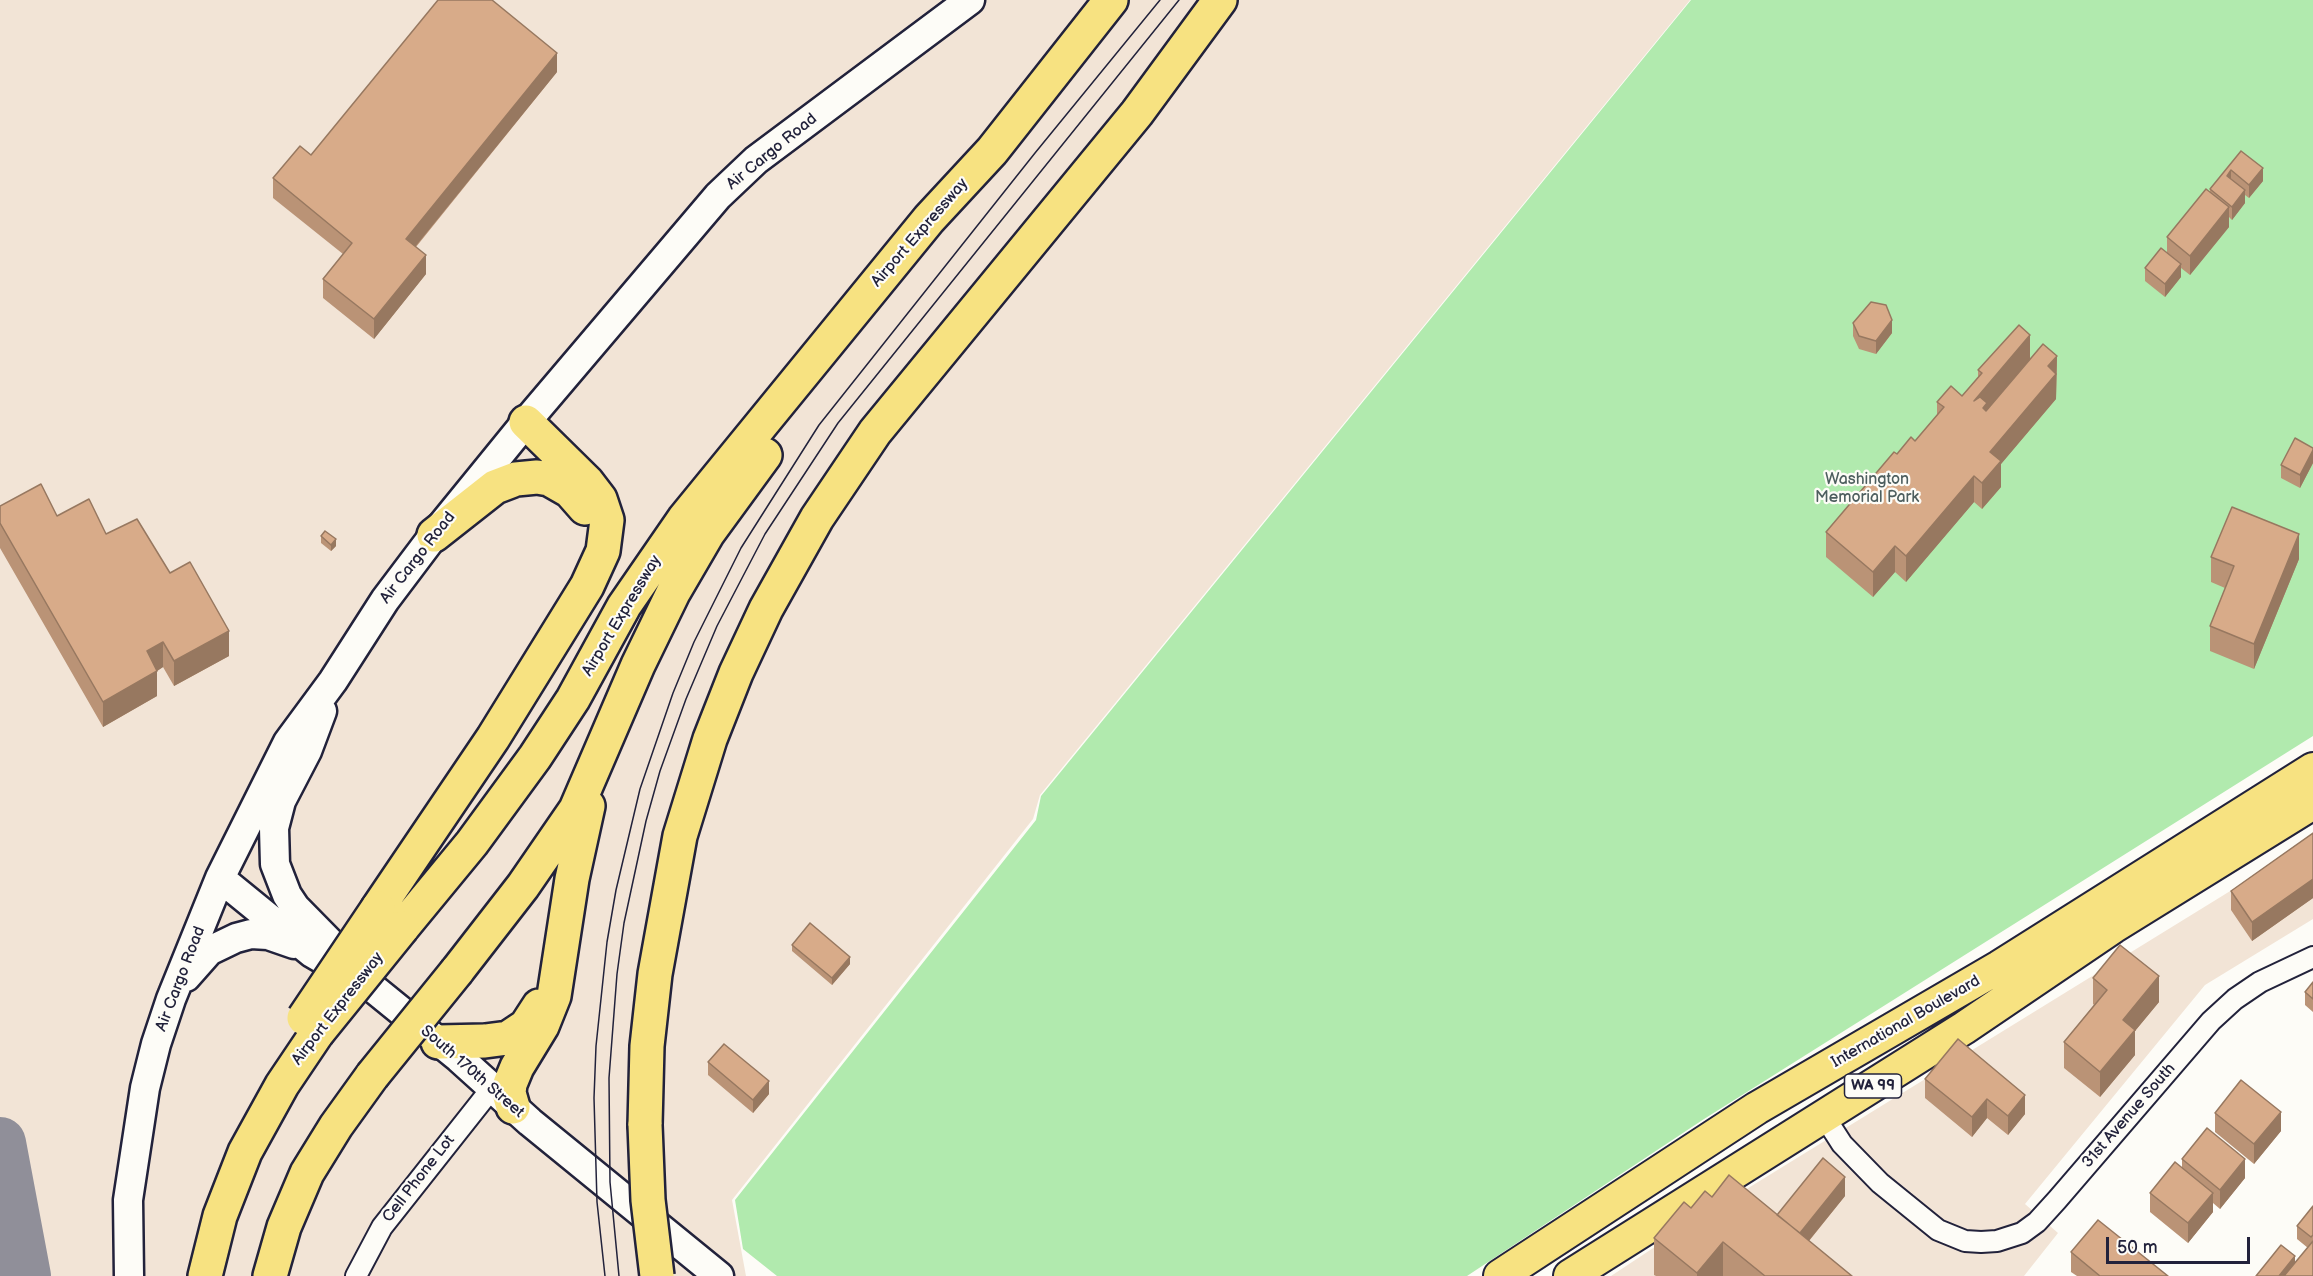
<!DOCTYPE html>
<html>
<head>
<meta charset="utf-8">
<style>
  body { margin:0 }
  #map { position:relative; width:2313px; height:1276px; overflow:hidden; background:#fdfcf7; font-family:"Balsamiq Sans",sans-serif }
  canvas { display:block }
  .scale { position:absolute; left:2106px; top:1237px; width:144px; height:27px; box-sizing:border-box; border:3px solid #22223b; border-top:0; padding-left:8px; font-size:18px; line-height:21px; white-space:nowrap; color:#22223b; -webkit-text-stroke:4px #fdfcf7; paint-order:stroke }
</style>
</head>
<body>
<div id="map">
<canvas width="2313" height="1276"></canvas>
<div class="scale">50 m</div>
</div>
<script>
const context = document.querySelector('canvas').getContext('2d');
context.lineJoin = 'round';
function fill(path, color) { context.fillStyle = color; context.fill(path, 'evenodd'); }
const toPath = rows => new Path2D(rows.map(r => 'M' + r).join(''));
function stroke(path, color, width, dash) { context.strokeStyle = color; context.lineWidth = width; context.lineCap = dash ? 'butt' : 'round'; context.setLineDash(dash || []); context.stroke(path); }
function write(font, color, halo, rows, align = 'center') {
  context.font = font + ' "Balsamiq Sans",sans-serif'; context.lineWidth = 4.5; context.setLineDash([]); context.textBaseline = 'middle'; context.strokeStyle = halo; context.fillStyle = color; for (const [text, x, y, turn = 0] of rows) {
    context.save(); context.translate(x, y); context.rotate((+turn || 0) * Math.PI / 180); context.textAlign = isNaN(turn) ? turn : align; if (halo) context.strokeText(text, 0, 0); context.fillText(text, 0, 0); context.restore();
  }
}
const built = toPath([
  [0,0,1690,0,1040,795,1033,819,732,1200,746,1276,0,1276],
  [2313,840,2313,919,2205,985,2025,1204,2058,1233,2024,1276,1611,1276,1685,1227]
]);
const green = toPath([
  [1691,0,2313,0,2313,736,1704,1119,1467,1276,777,1276,743,1249,735,1200,1036,820,1041,796]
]);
const taxiway = toPath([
  [0,1143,25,1276]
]);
const street = toPath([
  [1824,1116,1842,1144,1880,1183,1938,1230,1965,1241,1981,1242,1997,1241,2022,1233,2037,1222,2057,1200,2211,1021,2235,999,2260,982,2313,957],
  [356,1276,382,1227,492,1088]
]);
const secondary = toPath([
  [322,711,307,751,281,801,274,828,275,864,287,895,295,907,356,969],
  [220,878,312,953,374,989,459,1058,530,1122,719,1276],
  [186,977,209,951,236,938,251,934,268,935,294,944],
  [129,1276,128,1200,145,1088,156,1044,171,999,220,878,288,742,333,681,385,600,434,535,526,422,718,196,756,160,970,0]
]);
const primary = toPath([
  [1500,1276,1757,1108,1999,967,2313,769],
  [1570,1276,1964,1028,2113,927,2313,803]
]);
const highway = toPath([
  [434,535,495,487,516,479,537,477,549,479,570,491,585,508],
  [378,908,493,738,587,586,603,551,607,520,600,499,587,482,526,422],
  [402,928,472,843,535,757,573,699,624,606,684,519,929,219,992,151,1111,0],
  [457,971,523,886,576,809,638,665,673,593,708,533,765,455],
  [438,1042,485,1041,508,1038,526,1026,539,1006],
  [513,1107,509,1093,510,1084,517,1067,542,1026,554,996,572,879,588,806],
  [645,1125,647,1046,655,974,680,836,710,739,736,673,766,609,817,518,875,432,1137,113,1220,0],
  [205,1276,220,1216,245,1152,282,1085,317,1033],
  [270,1276,284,1227,307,1173,336,1126,372,1076]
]);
const tram = toPath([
  [605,1276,597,1202,594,1098,596,1046,607,942,616,890,640,789,673,693,694,642,741,548,819,425,1035,153,1160,0],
  [619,1276,610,1182,609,1078,617,974,624,923,646,821,660,771,686,699,717,626,765,534,838,423,1179,0]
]);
const highwayBridge = toPath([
  [304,1018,378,908],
  [317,1033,402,928],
  [372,1076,457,971],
  [645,1125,648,1200,657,1276]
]);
const wall = toPath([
  [557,72,416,247,426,274,374,339,323,298,323,279,343,254,273,198,273,178],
  [2241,151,2263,181,2249,198,2245,195,2245,203,2232,220,2229,217,2229,227,2190,275,2181,268,2181,277,2165,297,2145,281,2145,268,2167,253,2167,237,2210,192,2210,189],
  [1853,323,1892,333,1876,354,1859,349,1853,336],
  [2057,356,2056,399,2001,464,2001,487,1982,509,1974,502,1906,582,1895,572,1873,597,1826,557,1826,532,1897,454,1915,441,1937,415,1937,402,1962,396,1978,377,1978,370,2030,359],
  [2313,448,2313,463,2300,488,2281,478,2281,465],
  [0,506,57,516,106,534,170,573,229,656,174,686,163,667,157,671,157,696,103,727,0,548],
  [321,536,336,546,331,551,321,543],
  [2211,557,2299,559,2254,669,2210,651,2210,626,2225,588,2211,582],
  [2313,833,2313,898,2252,941,2231,910,2231,891],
  [792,945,850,964,832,985,792,951],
  [2093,978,2159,1002,2135,1031,2135,1055,2100,1097,2064,1068,2064,1042,2094,1005,2093,1004],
  [2313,982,2313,1012,2305,1005,2305,992],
  [1958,1039,2025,1114,2008,1135,1987,1118,1972,1137,1925,1098,1925,1079],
  [708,1062,769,1094,753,1113,708,1075],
  [2215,1113,2281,1131,2254,1164,2215,1132],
  [2182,1159,2245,1178,2220,1209,2213,1203,2213,1212,2188,1243,2150,1212,2150,1193,2182,1168],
  [1845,1196,1809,1241,1852,1276,1656,1276,1654,1275,1654,1238,1691,1208,1712,1197,1777,1215],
  [2313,1206,2313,1276,2295,1264,2308,1248,2297,1239,2297,1226],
  [2071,1252,2168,1276,2077,1276,2071,1272]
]);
const shadedWall = toPath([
  [557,53,557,72,406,258,406,239],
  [2263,168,2263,181,2249,198,2249,185],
  [2231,170,2231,183,2227,176],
  [2245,190,2245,203,2232,220,2232,207],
  [2229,207,2229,227,2190,275,2190,256],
  [426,255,426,274,374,339,374,319],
  [2181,264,2181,277,2165,297,2165,284],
  [1892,320,1892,333,1876,354,1876,341],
  [2030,335,2030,360,1987,429,1974,401],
  [2057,356,2056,399,2001,464,2001,487,1982,509,1982,483,1990,452,2048,366],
  [2313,450,2313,463,2300,488,2300,475],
  [1974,476,1974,502,1906,582,1906,556],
  [2299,534,2299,559,2254,669,2254,644],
  [336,539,336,546,331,551,331,545],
  [1895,546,1895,572,1873,597,1873,572],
  [229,631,229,656,174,686,174,661],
  [163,642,163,667,157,671,157,696,103,727,103,702,147,651],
  [2313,879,2313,898,2252,941,2252,922],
  [850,957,850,964,832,985,832,978],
  [2159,976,2159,1002,2135,1031,2135,1055,2100,1097,2100,1072,2123,1020],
  [769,1081,769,1094,753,1113,753,1100],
  [2025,1095,2025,1114,2008,1135,2008,1116],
  [1987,1099,1987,1118,1972,1137,1972,1117],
  [2281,1112,2281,1131,2254,1164,2254,1144],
  [2245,1159,2245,1178,2220,1209,2220,1190],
  [1845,1177,1845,1196,1794,1259,1794,1239],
  [2213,1193,2213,1212,2188,1243,2188,1223],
  [1723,1242,1723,1276,1697,1276,1697,1273],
  [2295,1256,2295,1269,2289,1276,2279,1276]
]);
const building = toPath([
  [438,0,492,0,557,53,406,239,426,255,374,319,323,279,352,243,273,178,300,146,311,155,438,0],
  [2241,151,2263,168,2249,185,2231,170,2227,176,2245,190,2232,207,2210,189,2241,151],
  [2206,189,2229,207,2190,256,2167,237,2206,189],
  [2161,248,2181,264,2165,284,2145,268,2161,248],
  [1871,302,1886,305,1892,320,1876,341,1859,336,1853,323,1871,302],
  [2019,325,2030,335,1974,401,1980,397,1987,403,1983,408,1986,411,2043,344,2057,356,2048,366,2056,374,1990,452,2001,461,1982,483,1974,476,1906,556,1895,546,1873,572,1826,532,1894,452,1897,454,1911,437,1915,441,1944,407,1937,402,1951,386,1962,396,1982,373,1978,370,2019,325],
  [2295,438,2313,448,2313,450,2300,475,2281,465,2295,438],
  [41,484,57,516,89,499,106,534,137,519,170,573,190,562,229,631,174,661,163,642,147,651,157,671,103,702,0,523,0,506,41,484],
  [2232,507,2299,534,2254,644,2210,626,2234,566,2211,557,2232,507],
  [325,531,336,539,331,545,321,536,325,531],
  [2313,833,2313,879,2252,922,2231,891,2313,833],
  [810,923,850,957,832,978,792,945,810,923],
  [2120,945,2159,976,2123,1020,2135,1030,2100,1072,2064,1042,2107,990,2093,978,2120,945],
  [2313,982,2313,999,2305,992,2313,982],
  [1958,1039,2025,1095,2008,1116,1987,1099,1972,1117,1925,1079,1958,1039],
  [724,1044,769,1081,753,1100,708,1062,724,1044],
  [2241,1080,2281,1112,2254,1144,2215,1113,2241,1080],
  [2207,1128,2245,1159,2220,1190,2182,1159,2207,1128],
  [1823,1158,1845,1177,1800,1233,1777,1215,1823,1158],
  [2175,1162,2213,1193,2188,1223,2150,1193,2175,1162],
  [1729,1175,1852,1276,1765,1276,1723,1242,1697,1273,1654,1238,1684,1202,1691,1208,1705,1191,1712,1197,1729,1175],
  [2313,1206,2313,1235,2311,1237,2297,1226,2313,1206],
  [2098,1220,2168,1276,2100,1276,2071,1252,2098,1220],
  [2313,1241,2313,1276,2284,1276,2313,1241],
  [2281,1245,2295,1256,2279,1276,2256,1276,2281,1245]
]);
const shields = [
  [1873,1086,57]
];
const shieldNames = [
  ["WA 99",1873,1086]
];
const streetNames = [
  ["Air Cargo Road",772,152,-39],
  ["Airport Expressway",920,233,-49],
  ["Air Cargo Road",418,558,-52],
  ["Airport Expressway",622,616,-59],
  ["Air Cargo Road",181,979,-69],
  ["Airport Expressway",338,1009,-52],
  ["International Boulevard",1906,1022,-30],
  ["South 170th Street",472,1072,41],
  ["31st Avenue South",2129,1116,-49],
  ["Cell Phone Lot",419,1179,-52]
];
const parkNames = [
  ["Washington",1867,480],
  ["Memorial Park",1867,498]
];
fill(built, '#f2e4d6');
fill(green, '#b1eaae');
stroke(taxiway, '#908f99', 52);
stroke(street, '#22223b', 24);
stroke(secondary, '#22223b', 33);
stroke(primary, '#22223b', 36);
stroke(highway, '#22223b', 38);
stroke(street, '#fdfcf7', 20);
stroke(secondary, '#fdfcf7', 28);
stroke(primary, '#f7e281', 32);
stroke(highway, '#f7e281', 33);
stroke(tram, '#22223b', 1.5);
stroke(highwayBridge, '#22223b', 38, []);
stroke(highwayBridge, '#f7e281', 33);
fill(wall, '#ba9376');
fill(shadedWall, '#977860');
fill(building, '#d8ab89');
stroke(building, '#977860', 1.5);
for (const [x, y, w] of shields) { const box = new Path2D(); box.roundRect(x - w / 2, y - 12, w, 24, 4.5); context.fillStyle = '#fdfcf7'; context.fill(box); stroke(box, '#22223b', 1.5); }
write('bold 15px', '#22223b', null, shieldNames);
write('16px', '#22223b', '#fdfcf7', streetNames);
write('16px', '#4d5e5e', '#fdfcf7', parkNames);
</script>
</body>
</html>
